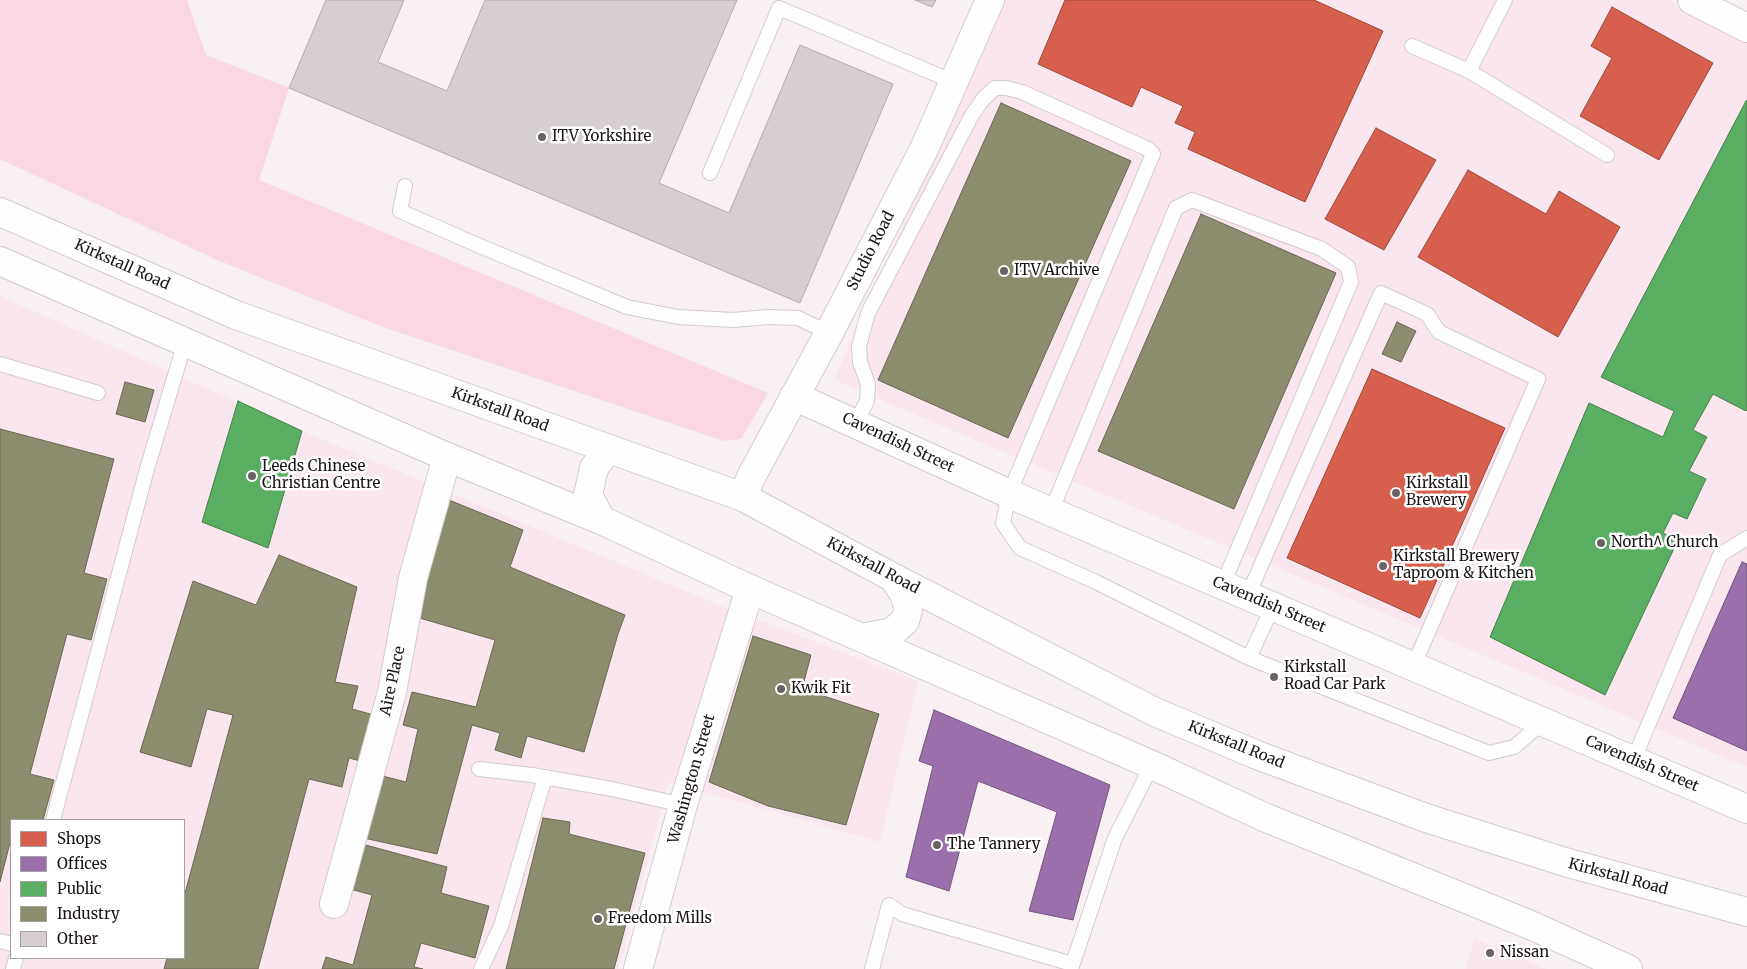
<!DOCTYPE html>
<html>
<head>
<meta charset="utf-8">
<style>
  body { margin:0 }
  #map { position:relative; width:1747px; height:969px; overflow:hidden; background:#f8f0f3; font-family:Merriweather,serif }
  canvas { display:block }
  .legend { position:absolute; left:10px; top:819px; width:175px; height:140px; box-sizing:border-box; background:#fff; border:1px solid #a4a1a3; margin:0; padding:6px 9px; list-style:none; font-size:15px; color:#1c1518 }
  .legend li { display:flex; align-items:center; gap:10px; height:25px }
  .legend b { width:25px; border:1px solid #a4a1a3 }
</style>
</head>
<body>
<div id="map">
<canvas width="1747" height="969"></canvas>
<ul class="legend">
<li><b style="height:14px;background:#d6604d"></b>Shops</li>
<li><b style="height:14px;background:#9970ab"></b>Offices</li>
<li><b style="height:14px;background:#5aae61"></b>Public</li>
<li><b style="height:14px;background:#8c8c6e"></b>Industry</li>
<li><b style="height:14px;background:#d6ced1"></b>Other</li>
</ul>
</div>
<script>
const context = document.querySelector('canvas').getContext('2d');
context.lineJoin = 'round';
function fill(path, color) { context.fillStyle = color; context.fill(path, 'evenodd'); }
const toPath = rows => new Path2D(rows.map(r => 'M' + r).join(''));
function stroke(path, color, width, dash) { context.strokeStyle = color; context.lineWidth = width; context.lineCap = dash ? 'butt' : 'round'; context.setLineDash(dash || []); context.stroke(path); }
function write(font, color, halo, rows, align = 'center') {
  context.font = font + ' Merriweather,serif'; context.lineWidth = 5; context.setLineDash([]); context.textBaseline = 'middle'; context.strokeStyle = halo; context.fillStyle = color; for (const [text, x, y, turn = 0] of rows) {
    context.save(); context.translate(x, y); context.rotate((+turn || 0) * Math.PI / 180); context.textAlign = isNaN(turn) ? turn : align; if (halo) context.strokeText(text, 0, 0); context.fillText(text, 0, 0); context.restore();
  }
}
const built = toPath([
  [1004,0,1669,0,1747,41,1747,767,834,380],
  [0,296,302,431,724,607,918,681,880,842,669,782,618,969,0,969],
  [11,820,184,820,184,958,11,958],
  [1474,938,1546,969,1466,969]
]);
const green = toPath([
  [0,0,187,0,206,55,289,88,259,180,768,393,741,439,724,441,383,327,215,259,0,159]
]);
const shops = toPath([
  [1065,0,1314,0,1383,31,1305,202,1188,149,1195,132,1175,123,1183,106,1141,87,1132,107,1038,64,1065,0],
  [1612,7,1713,63,1659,160,1580,116,1612,58,1591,46,1612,7],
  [1376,128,1436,160,1384,250,1325,219,1376,128],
  [1468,170,1546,214,1559,191,1620,227,1558,337,1418,257,1468,170],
  [1372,369,1505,428,1420,618,1287,558,1372,369]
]);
const offices = toPath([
  [1742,562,1747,564,1747,751,1673,718,1742,562],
  [934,710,1110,785,1073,920,1029,911,1057,812,978,781,949,891,906,877,933,766,919,761,934,710]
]);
const public = toPath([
  [1746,101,1747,101,1747,410,1746,411,1713,394,1693,430,1707,437,1689,471,1706,479,1687,519,1673,513,1663,533,1678,540,1605,695,1490,637,1589,403,1663,437,1674,411,1601,377,1746,101],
  [238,401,302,431,268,548,202,522,238,401]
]);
const industry = toPath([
  [1001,103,1131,161,1008,438,878,380,1001,103],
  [1201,214,1336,273,1234,509,1098,451,1201,214],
  [1397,322,1416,331,1401,362,1382,354,1397,322],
  [125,382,154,390,145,422,116,414,125,382],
  [0,429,114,459,84,573,107,579,91,640,67,634,30,774,54,780,43,820,11,820,11,839,0,882,0,429],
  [444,498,523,530,510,567,625,615,618,634,584,752,527,736,521,758,495,750,500,733,472,725,437,854,359,837,375,774,406,782,418,729,403,725,412,692,476,707,495,640,416,617,444,498],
  [279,555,357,587,335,682,358,686,352,709,374,715,364,762,349,758,342,787,309,779,258,969,164,969,167,958,184,958,184,897,233,715,207,709,191,767,140,752,193,581,256,605,279,555],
  [753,636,811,655,802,689,879,714,846,825,768,806,709,782,753,636],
  [543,818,570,822,569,834,645,853,614,969,506,969,543,818],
  [362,844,447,867,441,893,489,906,475,958,421,943,414,967,423,969,322,969,326,957,353,965,372,895,350,889,362,844]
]);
const building = toPath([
  [326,0,404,0,378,62,447,91,485,0,737,0,659,183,729,213,800,45,893,84,800,303,289,88,326,0],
  [915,0,936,0,932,7,915,0]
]);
const lane = toPath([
  [1505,0,1469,71,1607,155],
  [1412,46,1469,71],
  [710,173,779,8,954,82],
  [405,186,400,211,482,247,627,307,678,317,733,320,768,317,798,318,829,333],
  [0,364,98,393],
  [855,424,867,401,868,384,860,362,859,346,868,313,972,115,984,98,995,88,1006,88,1022,92,1148,149,1153,154,1150,161,1009,494,1003,523,1020,548,1094,581,1249,658],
  [1051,512,1176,208,1192,200,1322,249,1348,267,1351,282,1223,584],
  [1248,595,1381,293,1427,314,1439,332,1538,379,1413,667],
  [1273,606,1249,658,1489,753,1514,747,1543,722],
  [1633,761,1720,555,1747,538],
  [479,769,532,775,612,789,683,805],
  [53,820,147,469,185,342],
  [0,941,11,944],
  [13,969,16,958],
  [481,969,501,926,545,777],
  [872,969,889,905,902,914,1072,964],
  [1071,969,1115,838,1152,765]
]);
const street = toPath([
  [1692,0,1747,28],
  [794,396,1014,496,1747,809],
  [743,497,751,477,829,333,924,149,990,0],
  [334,904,392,692,413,578,447,457],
  [638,969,683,805,750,589]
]);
const primary = toPath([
  [0,212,236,315,743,497,894,578,1155,712,1257,755,1426,818,1565,862,1747,912],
  [0,261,447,457,601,520,750,589,1152,765,1264,817,1528,924,1628,969],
  [601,520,588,495,594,468,608,449],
  [862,638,892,632,905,621,908,610,907,603,904,594,894,578]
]);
const markers = [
  [542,137,5,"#696265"],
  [1004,271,5,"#696265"],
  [252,476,5,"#696265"],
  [1396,493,5,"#696265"],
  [1601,543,5,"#696265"],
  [1383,566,5,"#696265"],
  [1274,677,5,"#696265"],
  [781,689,5,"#696265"],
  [937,845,5,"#696265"],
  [598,919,5,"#696265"],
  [1490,953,5,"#696265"]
];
const poiNames = [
  ["ITV Yorkshire",552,137],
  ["ITV Archive",1014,271],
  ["Leeds Chinese",262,467],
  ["Christian Centre",262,484],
  ["Kirkstall",1406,484],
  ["Brewery",1406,501],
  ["North^ Church",1611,543],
  ["Kirkstall Brewery",1393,557],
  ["Taproom & Kitchen",1393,574],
  ["Kirkstall",1284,668],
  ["Road Car Park",1284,685],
  ["Kwik Fit",791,689],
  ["The Tannery",947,845],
  ["Freedom Mills",608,919],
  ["Nissan",1500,953]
];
const streetNames = [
  ["Studio Road",871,251,-63],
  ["Kirkstall Road",122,265,24],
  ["Kirkstall Road",500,410,20],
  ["Cavendish Street",898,443,25],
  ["Kirkstall Road",873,566,28],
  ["Cavendish Street",1269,605,23],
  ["Aire Place",393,681,-78],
  ["Kirkstall Road",1236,745,22],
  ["Cavendish Street",1642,764,23],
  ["Washington Street",692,779,-74],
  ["Kirkstall Road",1618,877,15]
];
fill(built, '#fae6ee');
fill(green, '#fad7e5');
fill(shops, '#d6604d');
stroke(shops, '#9e4a3d', 1);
fill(offices, '#9970ab');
stroke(offices, '#74557f', 1);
fill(public, '#5aae61');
stroke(public, '#47804b', 1);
fill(industry, '#8c8c6e');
stroke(industry, '#6a6854', 1);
fill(building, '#d6ced1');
stroke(building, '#b1aaad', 1);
stroke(lane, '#d3cbce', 16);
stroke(street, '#d3cbce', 30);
stroke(primary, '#d3cbce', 30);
stroke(lane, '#fefdfd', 14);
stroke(street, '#fefdfd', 28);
stroke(primary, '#fefdfd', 28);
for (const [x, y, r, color] of markers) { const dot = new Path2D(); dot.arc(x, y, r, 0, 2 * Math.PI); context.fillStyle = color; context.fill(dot); stroke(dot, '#fff', 2); }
write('15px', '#1c1518', '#fff', poiNames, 'left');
write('15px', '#1c1518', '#fff', streetNames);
</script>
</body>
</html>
